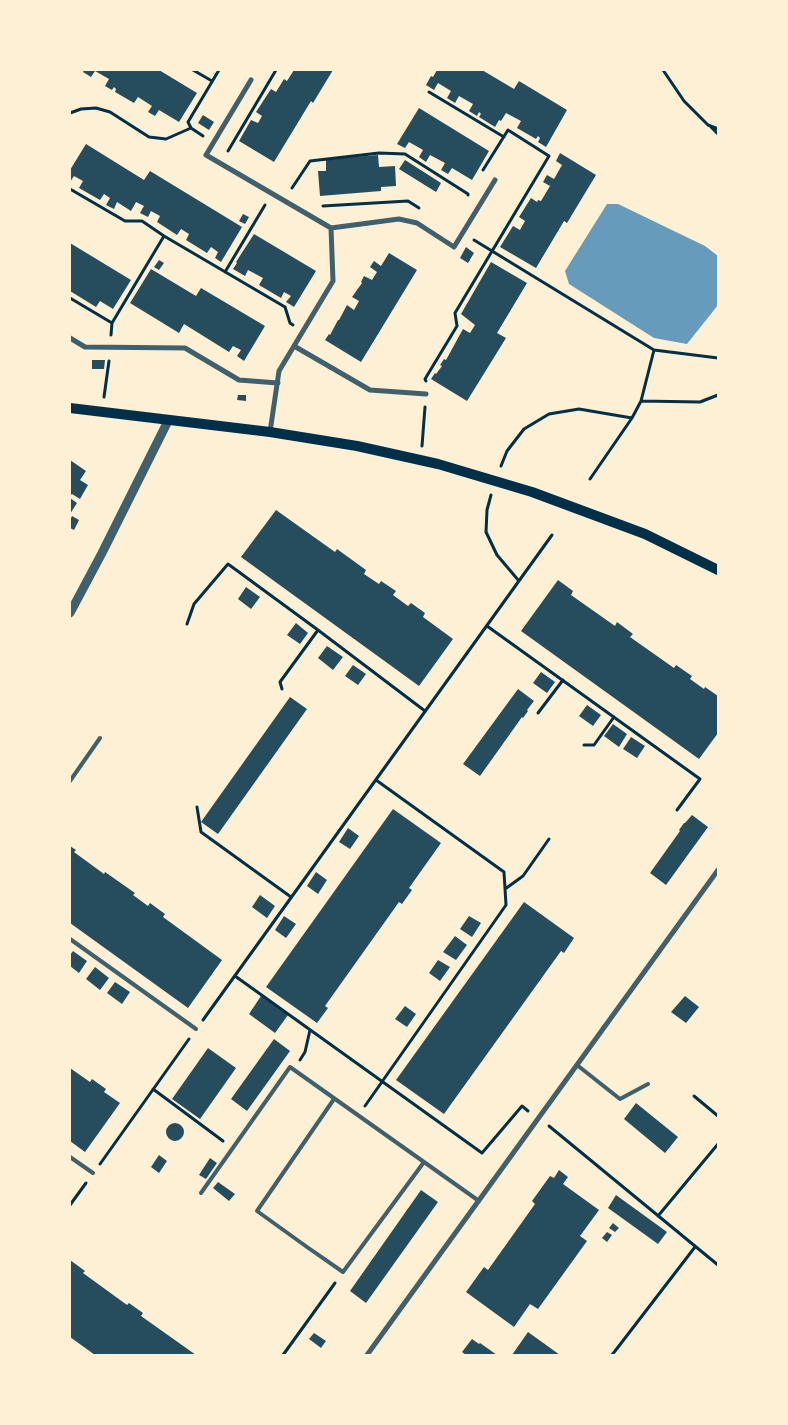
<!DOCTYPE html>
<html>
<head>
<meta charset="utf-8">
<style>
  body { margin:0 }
  #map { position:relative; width:788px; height:1425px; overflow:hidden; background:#fdf0d5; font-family:Lato,sans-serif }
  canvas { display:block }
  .frame { position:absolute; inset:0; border:71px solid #fdf0d5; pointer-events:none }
</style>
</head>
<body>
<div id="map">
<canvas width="788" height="1425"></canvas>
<div class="frame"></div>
</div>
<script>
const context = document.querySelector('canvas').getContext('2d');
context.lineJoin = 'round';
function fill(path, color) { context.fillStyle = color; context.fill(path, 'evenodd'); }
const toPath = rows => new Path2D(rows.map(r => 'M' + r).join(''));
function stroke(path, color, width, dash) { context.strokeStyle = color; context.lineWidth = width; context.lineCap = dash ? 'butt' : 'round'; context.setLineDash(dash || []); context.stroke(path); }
const water = toPath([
  [607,204,618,204,705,246,718,256,718,305,687,344,654,338,569,284,565,271]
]);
const building = toPath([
  [84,70,159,70,197,93,179,122,159,110,155,116,148,112,152,106,138,97,134,103,115,92,116,89,114,87,112,90,105,86,109,79,95,71,91,77,83,72],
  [294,70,333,70,313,103,311,101,274,162,239,141,251,120,258,123,262,116,256,112,271,89,276,92,284,79,287,81],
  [437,70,482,70,514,89,519,81,567,110,546,147,538,142,540,138,538,136,536,139,517,128,521,121,506,113,501,121,499,120,495,127,479,117,481,114,479,112,477,116,469,111,473,104,459,96,455,103,447,98,451,91,438,83,434,90,426,85,431,76,433,77],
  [419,108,489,151,472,180,452,168,448,174,441,170,445,163,430,155,426,162,419,157,423,150,409,142,405,148,397,144],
  [203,115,214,122,209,130,198,123],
  [86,144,144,180,150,171,242,227,221,262,215,258,218,252,211,247,207,253,186,240,189,234,181,229,177,235,157,222,160,216,151,211,148,217,140,213,144,206,136,202,131,211,117,202,114,209,106,205,110,198,104,194,100,200,79,188,83,181,74,176,70,182,70,170],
  [560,153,596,175,567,223,564,221,536,268,500,247,513,226,520,230,525,221,519,217,531,198,537,202,538,200,541,201,550,186,543,182,547,175,554,179,562,165,556,161],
  [378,155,379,167,395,166,396,186,381,187,381,191,320,196,318,171,326,171,326,159],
  [405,160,441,183,436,192,399,169],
  [243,214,249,217,245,224,239,221],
  [254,234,316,271,294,307,286,302,291,296,284,292,281,298,259,285,263,278,248,270,245,276,233,269,237,263,236,262],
  [70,243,131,280,113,309,100,301,96,307,70,291],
  [466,247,474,253,468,263,460,258],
  [389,253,417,270,361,362,325,340,329,334,330,335,338,320,339,320,347,305,354,310,359,301,352,297,362,283,361,282,364,276,372,280,377,272,370,267,374,261,381,266],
  [159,260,164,263,159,270,154,267],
  [491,262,527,283,497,333,506,338,467,401,431,379,435,373,436,374,442,366,440,365,444,359,446,360,463,329,470,333,475,325,461,314],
  [151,269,196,296,201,288,265,326,244,361,237,356,241,350,233,346,229,352,184,324,179,333,130,303],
  [92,360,105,360,104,369,92,369],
  [238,395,246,395,246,401,237,400],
  [70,460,86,471,80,480,88,485,80,499,72,494,70,496],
  [70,498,77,503,70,514],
  [276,510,335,552,337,549,366,570,364,574,379,584,381,581,396,591,393,595,408,606,411,603,425,613,423,617,453,639,419,686,241,557],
  [72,516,79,520,74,530,70,528,70,520],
  [558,580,573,591,571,595,615,626,617,622,633,634,630,637,674,668,676,665,692,676,690,679,704,689,705,687,718,696,718,733,699,759,521,631],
  [246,587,260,597,251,609,238,599],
  [296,623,308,633,300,644,287,635],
  [327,646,343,657,333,670,318,658],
  [353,665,366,674,358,685,345,676],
  [541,672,555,682,547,693,533,683],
  [518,689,534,701,527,710,528,711,523,718,522,717,480,776,463,764],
  [290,697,307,709,218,834,201,822],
  [587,705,601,715,593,726,579,716],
  [613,724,627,734,619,747,604,736],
  [631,737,645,746,637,758,623,749],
  [393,809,441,843,409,888,412,890,402,904,399,902,325,1006,328,1008,317,1023,266,987],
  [692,815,708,827,666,885,650,873,680,831,679,830,684,823,685,823],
  [348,828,359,836,350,849,339,842],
  [70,846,76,850,74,852,104,874,105,872,135,893,133,895,148,906,150,903,165,914,163,917,222,960,188,1008,70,923],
  [316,872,327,880,318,894,307,886],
  [260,895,275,906,267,918,252,907],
  [524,902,574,938,564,953,561,951,444,1114,396,1080],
  [284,916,296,924,286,938,275,930],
  [469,916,481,923,472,937,460,929],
  [455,936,467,945,456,960,443,952],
  [73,951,87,961,79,973,70,966,70,955],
  [438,960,450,967,440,981,429,973],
  [95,967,109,978,100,990,86,979],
  [115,982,130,992,122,1004,107,993],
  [261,996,288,1015,275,1033,249,1014],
  [685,996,699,1007,686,1023,671,1012],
  [405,1006,416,1014,407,1027,395,1019],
  [274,1039,290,1051,247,1111,231,1099],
  [208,1048,236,1068,200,1119,172,1099],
  [70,1068,90,1082,92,1079,106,1089,104,1092,120,1103,85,1152,70,1141],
  [636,1103,678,1137,665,1153,624,1119],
  '166 1132a9 9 0 1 1 18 0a9 9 0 1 1-18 0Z',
  [159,1155,167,1161,159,1173,151,1167],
  [210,1158,217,1163,206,1179,199,1175],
  [559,1170,568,1177,563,1184,599,1210,580,1236,587,1241,538,1309,530,1304,514,1327,466,1292,484,1267,488,1270,535,1204,532,1201,550,1176,554,1178],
  [218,1182,235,1194,229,1201,213,1188],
  [421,1190,438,1202,366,1303,350,1291],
  [616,1195,667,1232,658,1244,608,1208],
  [613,1223,619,1228,615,1232,609,1228],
  [607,1232,612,1235,607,1242,602,1238],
  [70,1260,85,1271,83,1273,127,1305,129,1303,143,1313,141,1316,196,1355,95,1355,70,1337],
  [528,1332,560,1355,512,1355],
  [314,1333,326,1341,321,1348,309,1339],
  [472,1339,479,1344,480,1343,497,1355,466,1355,462,1352]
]);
const path = toPath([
  [193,70,212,81],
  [663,70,684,101,708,125,718,129],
  [429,92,504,137],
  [70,113,81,109,96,108,110,112,149,137,166,139,191,128,203,136],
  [711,127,718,134],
  [191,128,188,122,219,70],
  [228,151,276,70],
  [292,188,310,161,379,153,405,154,468,194,468,195],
  [70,189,125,221,142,221,164,236],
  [323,206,408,201,419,208],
  [474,240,654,350,718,358],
  [225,272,265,205],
  [70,298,112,323],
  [111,335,112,323,164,236,285,307,290,323,293,325],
  [426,381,425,379,457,326,455,313,549,156,508,130,483,170],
  [104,397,109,361],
  [641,401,700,402,718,395],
  [422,446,425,407],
  [501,466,507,451,524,429,549,414,579,409,632,418],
  [590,479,632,418,641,401,654,350],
  [491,495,487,510,486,532,497,555,519,581],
  [187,624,194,604,228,564,318,630,425,711],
  [487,626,700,779,677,810],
  [282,689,280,682,318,630],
  [538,713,563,680],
  [584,745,594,745,614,717],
  [197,807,201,832,291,897],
  [505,889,523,876,549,839],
  [235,976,482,1153,522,1106,528,1111],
  [203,1020,552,535],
  [300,1060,305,1052,310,1030],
  [153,1089,223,1141],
  [694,1096,718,1116],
  [365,1106,506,905,504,872,376,780],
  [549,1126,718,1265],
  [100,1164,189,1039],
  [70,1205,86,1183],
  [658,1216,718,1144],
  [283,1355,335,1283],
  [612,1355,695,1247]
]);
const service = toPath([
  [70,781,100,738],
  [70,939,196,1029],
  [577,1065,620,1099,648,1084],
  [334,1099,257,1211,307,1247,343,1272,424,1162],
  [70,1157,93,1173],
  [201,1193,290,1067,479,1201]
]);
const minor = toPath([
  [251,80,206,155,331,228,399,219,417,223,454,247,495,180],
  [70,338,85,347,185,348,239,380,278,383],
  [294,346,370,390,426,394],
  [270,432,279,371,333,281,331,228],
  [367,1355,718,870]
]);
const tertiary = toPath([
  [70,613,102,553,168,421]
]);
const secondary = toPath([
  [70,408,270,432,357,446,438,464,532,492,645,534,718,570]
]);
fill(water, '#669bbc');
fill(building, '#264d5e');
stroke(path, '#003049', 3);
stroke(service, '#3f606c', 4);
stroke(minor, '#3f606c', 5);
stroke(tertiary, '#3f606c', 9);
stroke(secondary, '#003049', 10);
</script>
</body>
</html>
